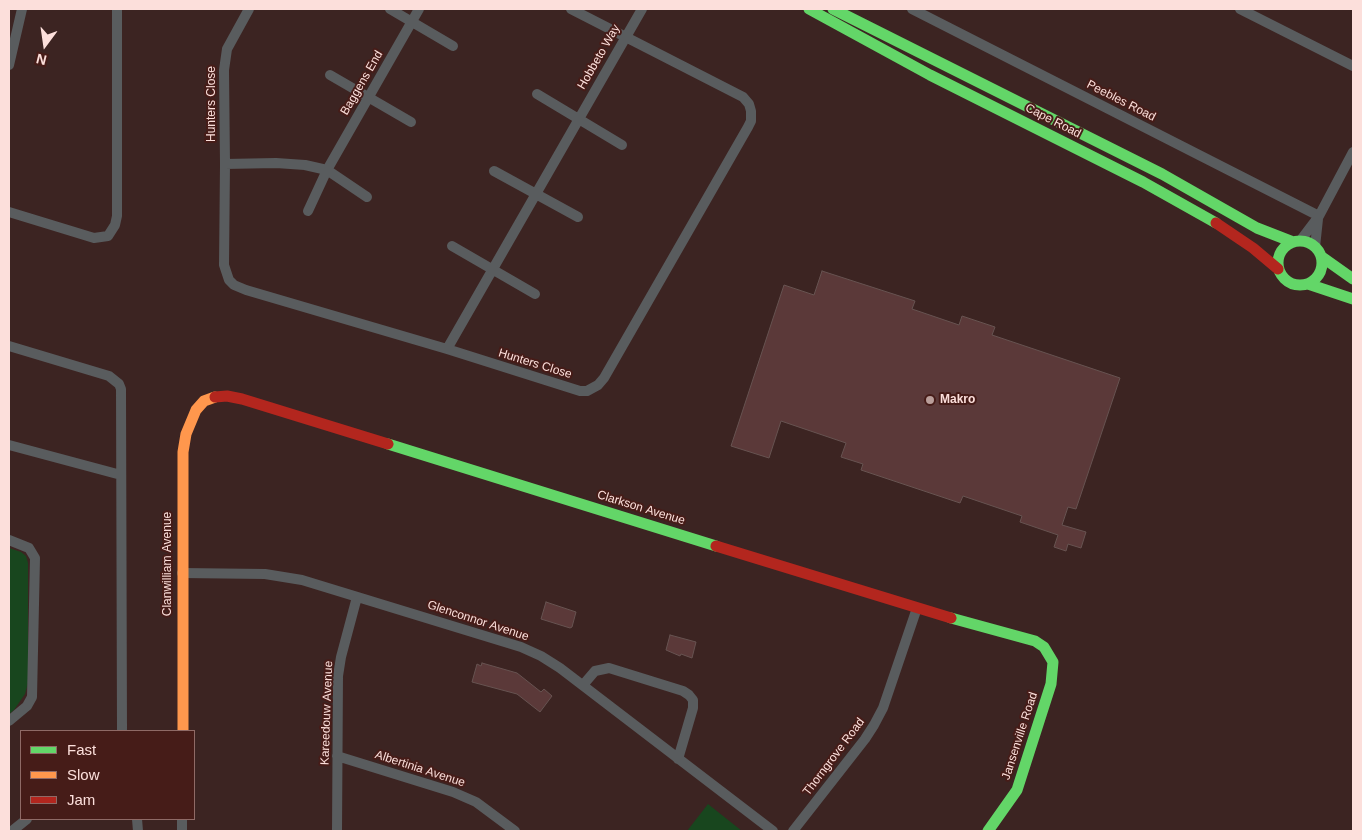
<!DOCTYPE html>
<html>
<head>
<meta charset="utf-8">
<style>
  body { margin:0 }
  #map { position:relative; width:1362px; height:840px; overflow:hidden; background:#3c2422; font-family:Helvetica,sans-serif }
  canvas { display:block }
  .frame { position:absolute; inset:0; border:10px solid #fcdfdb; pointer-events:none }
  .legend { position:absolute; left:20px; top:730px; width:175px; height:90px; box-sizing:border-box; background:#461c18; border:1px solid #8f6a66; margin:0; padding:6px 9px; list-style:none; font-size:15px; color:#fcdfdb }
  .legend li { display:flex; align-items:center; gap:10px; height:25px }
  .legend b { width:25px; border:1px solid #8f6a66 }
  .north { position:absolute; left:20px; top:20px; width:50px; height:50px; -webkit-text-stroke:4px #461c18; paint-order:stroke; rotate:194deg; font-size:14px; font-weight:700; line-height:20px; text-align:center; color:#fcdfdb }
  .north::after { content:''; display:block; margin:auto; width:18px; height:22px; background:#fcdfdb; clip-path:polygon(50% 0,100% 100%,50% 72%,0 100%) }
</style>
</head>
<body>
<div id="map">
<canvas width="1362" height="840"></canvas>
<div class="frame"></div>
<ul class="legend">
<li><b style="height:6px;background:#63d668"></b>Fast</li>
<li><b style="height:6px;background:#ff974d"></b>Slow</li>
<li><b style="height:6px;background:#b3261e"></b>Jam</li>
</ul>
<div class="north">N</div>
</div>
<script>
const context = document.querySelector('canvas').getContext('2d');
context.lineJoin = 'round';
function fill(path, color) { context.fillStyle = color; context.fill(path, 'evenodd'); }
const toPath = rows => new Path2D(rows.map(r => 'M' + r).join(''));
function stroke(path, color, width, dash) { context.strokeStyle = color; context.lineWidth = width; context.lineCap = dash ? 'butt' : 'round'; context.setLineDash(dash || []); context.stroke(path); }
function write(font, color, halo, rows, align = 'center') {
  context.font = font + ' Helvetica,sans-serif'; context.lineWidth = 4; context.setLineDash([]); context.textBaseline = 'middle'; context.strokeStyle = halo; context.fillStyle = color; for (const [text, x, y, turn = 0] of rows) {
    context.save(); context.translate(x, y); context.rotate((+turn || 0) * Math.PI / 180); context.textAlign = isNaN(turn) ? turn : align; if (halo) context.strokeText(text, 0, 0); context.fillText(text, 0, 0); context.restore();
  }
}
const green = toPath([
  [9,548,21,552,26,556,28,563,28,683,25,694,14,710,9,714],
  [708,804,742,831,687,831]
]);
const building = toPath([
  [822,271,915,301,912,309,959,325,962,316,995,327,992,335,1120,378,1076,509,1068,507,1062,525,1086,532,1081,548,1068,544,1066,551,1054,547,1058,535,1020,522,1022,516,963,496,960,503,861,470,863,464,841,457,846,443,781,421,769,458,731,446,784,285,814,295,822,271],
  [546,602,576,612,572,627,570,628,541,619,546,602],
  [670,635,696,642,692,658,681,654,680,656,666,650,670,635],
  [482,663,517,673,541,692,544,689,552,696,540,712,517,694,472,682,477,664,481,666,482,663]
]);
const street = toPath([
  [249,9,227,49,224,70,225,164,224,265,229,280,234,285,246,290,447,349,580,391,587,391,598,385,604,378,748,127,751,121,751,111,749,104,743,97,571,9],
  [390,9,453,46],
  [912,9,1319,216],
  [1240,9,1353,66],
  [9,65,22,9],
  [330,75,411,122],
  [537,94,622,145],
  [225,164,276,163,305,165,327,170,367,197],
  [494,171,578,217],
  [308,211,327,170,419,9],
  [9,212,94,238,108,236,115,225,117,216,117,9],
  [1300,241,1319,216,1353,152],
  [452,246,535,294],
  [1315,247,1318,219],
  [9,346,109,376,119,384,121,389,122,731],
  [447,349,642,9],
  [9,445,121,475],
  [9,540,29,548,35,558,32,697,27,706,9,721],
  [182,573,265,574,302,580,521,647,541,656,560,668,773,831],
  [583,685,595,671,609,668,683,691,689,695,693,700,693,708,678,759],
  [337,756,453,792,476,802,515,831],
  [137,819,138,831],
  [12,831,27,819],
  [182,831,182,819],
  [337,831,338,676,341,657,357,597],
  [793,831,865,739,874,725,883,708,917,608]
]);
const fast = toPath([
  [809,9,930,75,1143,182,1216,223],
  [833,9,1162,174,1257,228,1293,242],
  '1278 263a22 22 0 1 1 44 0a22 22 0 1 1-44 0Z',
  [1322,257,1353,279],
  [1308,284,1353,299],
  [388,444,716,546],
  [951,618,1035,641,1044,647,1053,662,1051,684,1017,790,988,831]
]);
const slow = toPath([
  [183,731,183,452,186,434,196,410,204,401,215,397]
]);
const jam = toPath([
  [1216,223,1253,248,1278,269],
  [215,397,227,396,242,399,388,444],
  [716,546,951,618]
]);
const markers = [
  [930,400,5,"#b99e9a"]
];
const streetNames = [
  ["Hobbeto Way",599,57,-60],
  ["Baggens End",362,83,-60],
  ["Peebles Road",1121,101,27],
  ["Hunters Close",212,104,-90],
  ["Cape Road",1053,121,27],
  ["Hunters Close",535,364,17],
  ["Clarkson Avenue",641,508,17],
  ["Clanwilliam Avenue",168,564,-90],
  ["Glenconnor Avenue",478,621,18],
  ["Kareedouw Avenue",327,713,-88],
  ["Jansenville Road",1020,736,-72],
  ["Thorngrove Road",834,757,-53],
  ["Albertinia Avenue",420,769,18]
];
const poiNames = [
  ["Makro",940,400]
];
fill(green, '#18461e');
fill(building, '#5b3939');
stroke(building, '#675351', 1);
stroke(street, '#595c5e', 10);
stroke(fast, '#63d668', 11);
stroke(slow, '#ff974d', 11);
stroke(jam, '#b3261e', 11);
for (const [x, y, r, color] of markers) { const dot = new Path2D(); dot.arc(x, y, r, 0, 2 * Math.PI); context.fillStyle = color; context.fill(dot); stroke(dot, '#461c18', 2); }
write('12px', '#fcdfdb', '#461c18', streetNames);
write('bold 12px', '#fcdfdb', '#461c18', poiNames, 'left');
</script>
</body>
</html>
